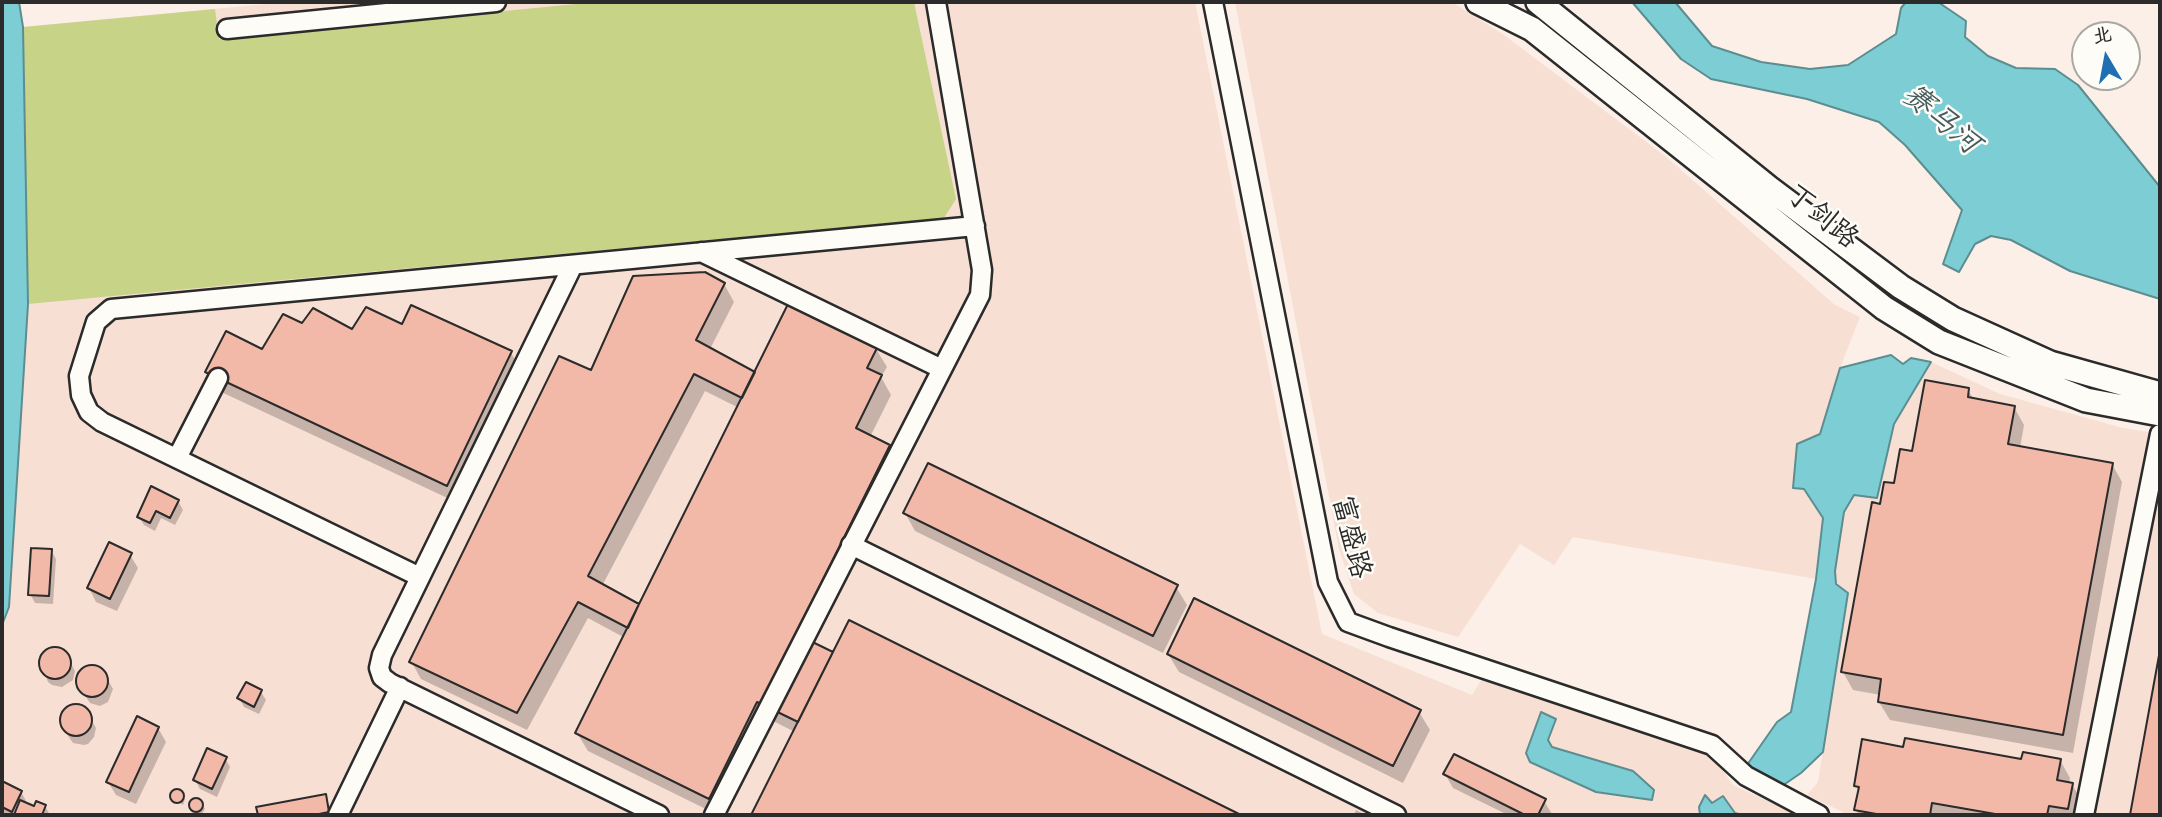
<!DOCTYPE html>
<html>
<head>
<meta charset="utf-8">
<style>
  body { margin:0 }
  #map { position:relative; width:2162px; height:817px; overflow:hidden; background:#fbefe7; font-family:"Indie Flower","LXGW WenKai TC",sans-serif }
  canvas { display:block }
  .frame { position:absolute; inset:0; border:4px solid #2b2b2b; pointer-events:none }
  .north { position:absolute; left:2071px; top:21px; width:70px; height:70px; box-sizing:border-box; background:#fdfcf7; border:2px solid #a9a8a5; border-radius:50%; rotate:350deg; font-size:19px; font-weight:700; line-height:28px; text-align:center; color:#2b2b2b }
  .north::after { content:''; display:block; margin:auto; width:24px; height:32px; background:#1f6fb2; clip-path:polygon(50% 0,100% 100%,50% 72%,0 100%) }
</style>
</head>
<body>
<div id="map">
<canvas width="2162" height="817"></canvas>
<div class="frame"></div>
<div class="north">北</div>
</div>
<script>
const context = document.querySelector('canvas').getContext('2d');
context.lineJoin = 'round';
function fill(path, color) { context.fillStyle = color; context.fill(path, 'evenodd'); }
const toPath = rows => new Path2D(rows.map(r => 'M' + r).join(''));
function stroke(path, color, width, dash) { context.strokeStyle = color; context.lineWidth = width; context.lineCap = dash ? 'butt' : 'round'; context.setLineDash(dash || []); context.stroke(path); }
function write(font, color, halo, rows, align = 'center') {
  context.font = font + ' "Indie Flower","LXGW WenKai TC",sans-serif'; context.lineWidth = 5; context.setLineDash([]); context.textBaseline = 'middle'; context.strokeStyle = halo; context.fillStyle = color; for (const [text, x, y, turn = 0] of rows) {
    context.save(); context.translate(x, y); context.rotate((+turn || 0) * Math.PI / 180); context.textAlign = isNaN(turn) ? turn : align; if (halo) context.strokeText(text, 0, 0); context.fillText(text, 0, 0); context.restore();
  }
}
const built = toPath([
  [288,2,1195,2,1322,634,1472,695,1483,677,1708,750,1733,785,1798,815,2,815,2,625,9,607,28,304,23,27],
  [1235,2,1452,2,1504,35,1665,156,1835,305,1860,317,1840,368,1804,489,1823,518,1816,579,1573,537,1554,565,1520,544,1458,637,1378,613,1354,594,1339,549],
  [1931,362,2000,394,2123,428,2160,434,2160,815,1849,815,1807,795,1818,782,1848,594,1836,584,1835,571,1844,512,1853,495,1877,498,1894,424]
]);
const green = toPath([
  [596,2,914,2,956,199,944,218,28,304,23,27,215,9,219,39]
]);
const water = toPath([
  [2,2,19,2,23,27,28,304,9,607,2,625,2,2],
  [1632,2,1675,2,1712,46,1761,62,1810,69,1848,65,1896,34,1901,8,1906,2,1938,2,1966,21,1965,37,1988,56,2016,68,2055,69,2078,85,2160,187,2160,299,2070,271,2011,240,1991,236,1975,244,1959,272,1943,264,1962,210,1905,145,1879,122,1807,99,1711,79,1681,59,1632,2],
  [1891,355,1903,364,1911,358,1931,362,1894,424,1877,498,1854,495,1844,512,1835,571,1836,584,1848,593,1823,752,1801,773,1782,786,1747,765,1777,722,1791,712,1816,579,1823,518,1804,489,1793,488,1797,444,1820,434,1840,368,1891,355],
  [1541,712,1556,719,1548,740,1552,747,1633,771,1654,790,1652,800,1596,792,1530,762,1526,753,1541,712],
  [1705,795,1712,803,1723,796,1735,813,1742,815,1700,815,1699,807,1705,795]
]);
const shadow = toPath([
  [724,284,734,302,710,349,755,374,876,349,887,367,881,377,891,395,870,437,889,446,899,464,810,643,834,654,850,623,1237,815,753,815,795,732,767,718,718,815,588,751,577,733,625,638,588,618,527,730,421,679,411,661,592,372],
  [705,391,739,408,640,607,602,586],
  [303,326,353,331,403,327,511,353,521,370,458,503,217,390,207,372,263,351],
  [1968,390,1974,400,2014,407,2024,425,2020,448,2112,464,2122,482,2073,753,1890,720,1879,702,1881,695,1853,690,1843,672,1881,506,1896,485,1913,453],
  [178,501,183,510,175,525,161,518,155,531,144,525,139,517],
  [905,513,1176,587,1187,605,1163,653,915,531],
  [51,550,56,559,53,604,35,603,30,594],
  [130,555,138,568,117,611,96,602,89,588],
  [53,648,65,652,75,671,73,680,62,687,52,685,48,682,40,662,44,653],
  [1168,654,1419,712,1430,730,1403,783,1179,672],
  [2160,660,2160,815,2132,815],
  [90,666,103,671,113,689,108,702,100,706,90,703,78,685,77,680,81,671],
  [261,692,266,700,259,714,244,707,239,698],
  [74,706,86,710,96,728,94,737,88,744,84,745,73,743,64,730,61,720,65,711],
  [158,728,166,742,136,804,116,795,108,782],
  [1905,749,2023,761,2060,760,2070,778,2069,784,2072,784,2082,802,2080,815,1859,815,1856,810,1859,793,1856,786],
  [225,758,230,767,217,797,200,789,195,780],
  [1445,774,1544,801,1552,814,1508,815,1453,788],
  [2,783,21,792,29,806,35,808,45,806,50,815,2,815],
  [179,791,185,799,183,805,173,798,175,792],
  [325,796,334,815,260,815,258,808],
  [194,800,200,801,205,809,202,814,195,812,191,804],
  [1356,810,1366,815,1354,815]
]);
const building = toPath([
  [705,272,725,283,696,340,755,372,742,398,694,374,588,576,639,604,628,628,578,602,517,713,409,662,559,356,591,370,633,276,705,272],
  [788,304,877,348,867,368,882,375,856,428,890,445,796,634,833,652,798,722,757,702,709,799,575,733,788,304],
  [411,305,512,351,447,486,205,372,226,331,262,349,283,314,302,323,313,308,352,329,366,307,402,324,411,305],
  [1925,380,1969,388,1968,397,2015,406,2008,444,2113,463,2063,735,1878,702,1881,679,1841,672,1872,502,1880,504,1884,482,1894,483,1900,449,1912,451,1925,380],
  [928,463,1178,585,1153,636,903,513,928,463],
  [151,486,179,500,170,518,156,511,150,523,137,517,151,486],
  [109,542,132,553,110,599,87,588,109,542],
  [31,548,52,549,49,596,28,595,31,548],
  [1194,598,1421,710,1393,766,1167,654,1194,598],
  [849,620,1241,815,751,815,849,620],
  '39 663a16 16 0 1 1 32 0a16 16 0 1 1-32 0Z',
  [2160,650,2160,815,2130,815,2160,650],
  '76 681a16 16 0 1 1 32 0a16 16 0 1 1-32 0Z',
  [246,682,262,690,254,707,237,698,246,682],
  '60 720a16 16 0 1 1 32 0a16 16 0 1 1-32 0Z',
  [137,716,159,727,129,792,106,782,137,716],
  [1905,738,2021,759,2023,752,2061,759,2057,780,2073,783,2068,809,2049,806,2047,815,2001,815,1932,803,1930,815,1882,815,1854,810,1859,787,1854,786,1862,739,1903,747,1905,738],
  [207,748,227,757,212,789,193,780,207,748],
  [1454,754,1546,799,1538,815,1525,815,1443,774,1454,754],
  [2,781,22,791,12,812,2,807,2,781],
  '170 796a7 7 0 1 1 14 0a7 7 0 1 1-14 0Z',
  [326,794,329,812,314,815,258,815,256,807,326,794],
  '189 805a7 7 0 1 1 14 0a7 7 0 1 1-14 0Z',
  [20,800,34,806,36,801,46,805,42,815,14,815,20,800]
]);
const minor = toPath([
  [1213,2,1328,582,1348,622,1389,637,1712,745,1746,776,1819,815],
  [227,29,496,2],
  [701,252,942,369],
  [573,265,382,655,379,668,382,677,390,683,659,815],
  [177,458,218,378],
  [851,545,1396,815],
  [420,577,102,422,89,412,81,395,79,376,96,322,111,309,975,226],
  [338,815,400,687],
  [714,815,980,295,982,270,936,2],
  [2084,815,2160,434]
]);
const major = toPath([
  [1478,2,1532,29,1884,308,1939,342,2086,400,2160,414],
  [1538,2,1769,188,1901,287,1953,319,2050,363,2160,394]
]);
const streetNames = [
  ["丁剑路",1820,219,39],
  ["富盛路",1348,538,76]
];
const waterNames = [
  ["赛马河",1939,122,40]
];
fill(built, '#f8dfd4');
fill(green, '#c7d488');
fill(water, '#7dced4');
stroke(water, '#5c8d90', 2);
fill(shadow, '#0003');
fill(building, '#f2b9a8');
stroke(building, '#2b2b2b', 2);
stroke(minor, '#2b2b2b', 23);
stroke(major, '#2b2b2b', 28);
stroke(minor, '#fdfcf7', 18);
stroke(major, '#fdfcf7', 23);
write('28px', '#2b2b2b', '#fdfcf7', streetNames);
write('italic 30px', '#445c5e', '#fdfcf7', waterNames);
</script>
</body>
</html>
